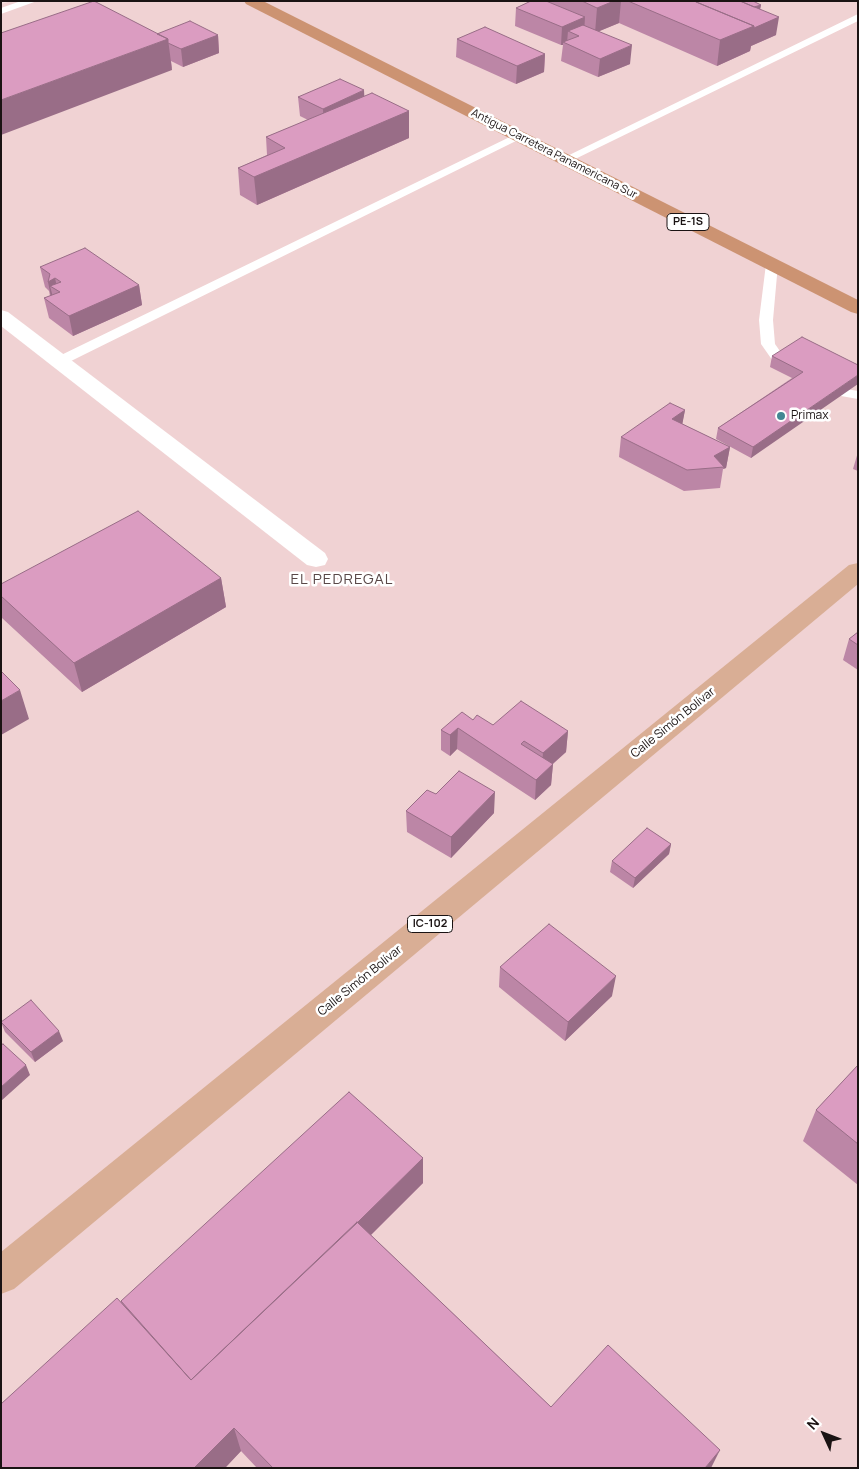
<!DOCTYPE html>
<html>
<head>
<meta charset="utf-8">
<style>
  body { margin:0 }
  #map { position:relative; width:859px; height:1469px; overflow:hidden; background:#f5e0e0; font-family:Manrope,sans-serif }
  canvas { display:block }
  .frame { position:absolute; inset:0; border:2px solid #1a1313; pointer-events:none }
  .north { position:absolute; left:799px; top:1409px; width:50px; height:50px; -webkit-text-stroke:4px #fff; paint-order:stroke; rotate:313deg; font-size:14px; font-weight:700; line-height:20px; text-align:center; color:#1a1313 }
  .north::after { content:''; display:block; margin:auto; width:18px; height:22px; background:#1a1313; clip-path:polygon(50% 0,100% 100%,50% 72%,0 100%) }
</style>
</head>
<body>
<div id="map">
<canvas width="859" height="1469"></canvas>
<div class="frame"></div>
<div class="north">N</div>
</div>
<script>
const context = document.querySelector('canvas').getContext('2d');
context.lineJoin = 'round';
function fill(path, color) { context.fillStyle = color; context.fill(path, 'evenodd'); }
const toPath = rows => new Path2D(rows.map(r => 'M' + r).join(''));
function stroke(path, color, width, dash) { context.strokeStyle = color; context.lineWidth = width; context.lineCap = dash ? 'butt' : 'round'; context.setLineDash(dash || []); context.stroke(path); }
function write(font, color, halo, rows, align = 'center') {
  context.font = font + ' Manrope,sans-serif'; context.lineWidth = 5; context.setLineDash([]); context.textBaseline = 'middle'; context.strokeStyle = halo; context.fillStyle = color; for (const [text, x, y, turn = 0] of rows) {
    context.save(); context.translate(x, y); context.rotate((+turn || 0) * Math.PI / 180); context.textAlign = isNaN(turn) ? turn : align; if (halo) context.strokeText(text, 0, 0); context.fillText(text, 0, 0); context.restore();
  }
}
const built = toPath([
  [12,1,858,1,858,1468,1,1468,1,4]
]);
const service = toPath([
  [21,1,37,1,1,14,1,8,21,1],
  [858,14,858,21,569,162,565,163,559,160,858,14],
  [518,133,522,134,524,136,522,138,65,364,60,365,53,361,55,358,518,133],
  [772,260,778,264,773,320,775,344,787,361,780,365,775,364,761,344,759,320,766,264,772,260],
  [846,389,858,391,858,399,841,396,839,393,846,389]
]);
const minor = toPath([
  [1,310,8,312,325,553,328,559,325,565,316,567,307,565,1,326,1,310]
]);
const primary = toPath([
  [858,563,858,584,14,1289,1,1294,1,1252,849,565,858,563]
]);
const trunk = toPath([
  [244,1,263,1,858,300,858,314,851,312,246,4,244,1]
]);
const wall = toPath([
  [531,1,694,1,696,2,761,5,760,9,776,35,751,46,750,51,717,66,619,23,599,31,630,64,598,77,561,61,563,45,561,45,515,26,516,8],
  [157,34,218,35,219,53,183,67,171,61,172,70],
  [457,39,545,54,544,72,516,84,456,57],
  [298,97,364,97,409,111,409,138,257,205,240,195,238,168,267,155,266,137,308,120,300,116],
  [40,267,139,285,142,305,73,336,49,318,44,298,50,296,49,291,45,287],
  [772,356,858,365,751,458,716,439,718,428,792,378,770,367],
  [685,410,682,424,730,447,726,468,723,469,720,488,684,491,619,457,621,437],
  [858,452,858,471,853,469],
  [221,578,226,607,82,692,2,618,1,617,1,584],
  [858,632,858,670,843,660,849,639],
  [473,720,493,725,568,731,566,752,553,764,551,785,535,800,457,749,450,756,441,750,441,730],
  [436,794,494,813,451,858,407,832,406,811],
  [671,844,669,854,633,888,610,872,612,861],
  [500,967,612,996,565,1041,499,987],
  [1,1022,63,1041,35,1062,5,1032],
  [858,1065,858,1185,803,1141,816,1110],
  [423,1158,423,1183,371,1235,551,1407,711,1468,257,1468,241,1451,225,1468,1,1468,121,1301]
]);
const shadedWall = toPath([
  [614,1,621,1,619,23,595,33,597,8],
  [761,5,759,14,746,10],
  [585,17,584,35,579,36,568,31,567,43,563,42,563,45,561,45,562,27],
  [779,17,776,35,751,46,750,51,717,66,720,40,754,26],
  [218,35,219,53,183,67,181,49],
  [168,39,172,70,1,135,1,100],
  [632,45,630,64,598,77,600,59],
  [545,54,544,72,516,84,517,66],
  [364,90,365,109,324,128,323,109],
  [409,111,409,138,257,205,254,177],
  [55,278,58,291,50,286,54,301,52,302,48,282],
  [139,285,142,305,73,336,69,316],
  [858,375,858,384,751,458,753,447],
  [685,410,681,431,672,419],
  [730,447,726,468,723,469,724,467,714,456],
  [221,578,226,607,82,692,74,663],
  [20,690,29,719,1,735,1,701],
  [458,728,457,749,450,756,450,735],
  [568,731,566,752,541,774,543,753],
  [553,764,551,785,535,800,536,780],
  [495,792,494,813,451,858,451,837],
  [671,844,669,854,633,888,635,878],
  [616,976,612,996,565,1041,568,1022],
  [59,1031,63,1041,35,1062,31,1052],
  [26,1065,30,1075,1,1101,1,1087],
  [423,1158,423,1183,200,1405,193,1385],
  [234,1428,241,1451,225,1468,194,1468],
  [720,1450,711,1468,705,1468]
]);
const building = toPath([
  [94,1,168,39,1,100,1,33,94,1],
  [531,1,546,1,585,17,562,27,516,8,531,1],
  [582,1,614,1,597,8,582,1],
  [628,1,694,1,754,26,720,40,628,1],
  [699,1,740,1,779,17,754,28,754,26,696,2,699,1],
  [740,1,753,1,761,5,754,7,740,1],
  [190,21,218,35,181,49,168,43,168,39,157,34,190,21],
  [583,25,632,45,600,59,563,42,579,36,568,31,583,25],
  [485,27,545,54,517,66,457,39,485,27],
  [340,79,364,90,323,109,298,97,340,79],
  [372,93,409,111,254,177,238,168,285,148,266,137,372,93],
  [85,248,139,285,69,316,44,298,60,292,50,286,61,282,55,278,48,282,50,274,40,267,85,248],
  [802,337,858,365,858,375,753,447,718,428,803,372,772,356,802,337],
  [670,403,685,410,672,419,730,447,714,456,724,467,687,470,621,437,670,403],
  [138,511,221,578,74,663,1,596,1,584,138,511],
  [858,632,858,645,849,639,858,632],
  [1,671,20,690,1,701,1,671],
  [521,701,568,731,543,753,524,741,521,744,553,764,536,780,458,728,450,735,441,730,462,712,473,720,477,715,493,725,521,701],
  [459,771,495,792,451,837,406,811,427,790,436,794,459,771],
  [647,828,671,844,635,878,612,861,647,828],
  [549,924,616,976,568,1022,500,967,549,924],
  [31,1000,59,1031,31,1052,1,1022,31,1000],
  [3,1044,26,1065,1,1087,1,1045,3,1044],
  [858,1065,858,1144,816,1110,858,1065],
  [349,1092,423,1158,358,1222,191,1380,121,1301,349,1092],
  [357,1222,551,1407,608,1345,720,1450,705,1468,273,1468,234,1428,194,1468,1,1468,1,1404,117,1298,191,1380,357,1222]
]);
const markers = [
  [781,416,5,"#428793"]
];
const farStreetnames = [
  ["Antigua Carretera Panamericana Sur",554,154,27]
];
const shields = [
  [688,222,42],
  [430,924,45]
];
const shieldNames = [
  ["PE-1S",688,222],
  ["IC-102",430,924]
];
const poiNames = [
  ["Primax",791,416]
];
const streetNames = [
  ["Calle Simón Bolívar",673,723,-39],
  ["Calle Simón Bolívar",360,981,-39]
];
const quarterNames = [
  ["EL PEDREGAL",342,580]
];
fill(built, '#f0d2d3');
fill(service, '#fff');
fill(minor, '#fff');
fill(primary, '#d9ae95');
fill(trunk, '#cc9372');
fill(wall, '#bc86a6');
fill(shadedWall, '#996d87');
fill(building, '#db9cc1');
stroke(building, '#996d87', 1);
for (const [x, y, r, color] of markers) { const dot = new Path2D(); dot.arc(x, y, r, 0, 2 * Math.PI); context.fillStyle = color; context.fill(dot); stroke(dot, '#fff', 2); }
write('11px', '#1a1313', '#fff', farStreetnames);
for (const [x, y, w] of shields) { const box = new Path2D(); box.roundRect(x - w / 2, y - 8.5, w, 17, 4); context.fillStyle = '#fff'; context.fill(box); stroke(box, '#1a1313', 1); }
write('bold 11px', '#1a1313', null, shieldNames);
write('12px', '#1a1313', '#fff', poiNames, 'left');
write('12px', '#1a1313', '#fff', streetNames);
context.letterSpacing = '1px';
write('15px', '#594848', '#fff', quarterNames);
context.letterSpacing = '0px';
</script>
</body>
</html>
